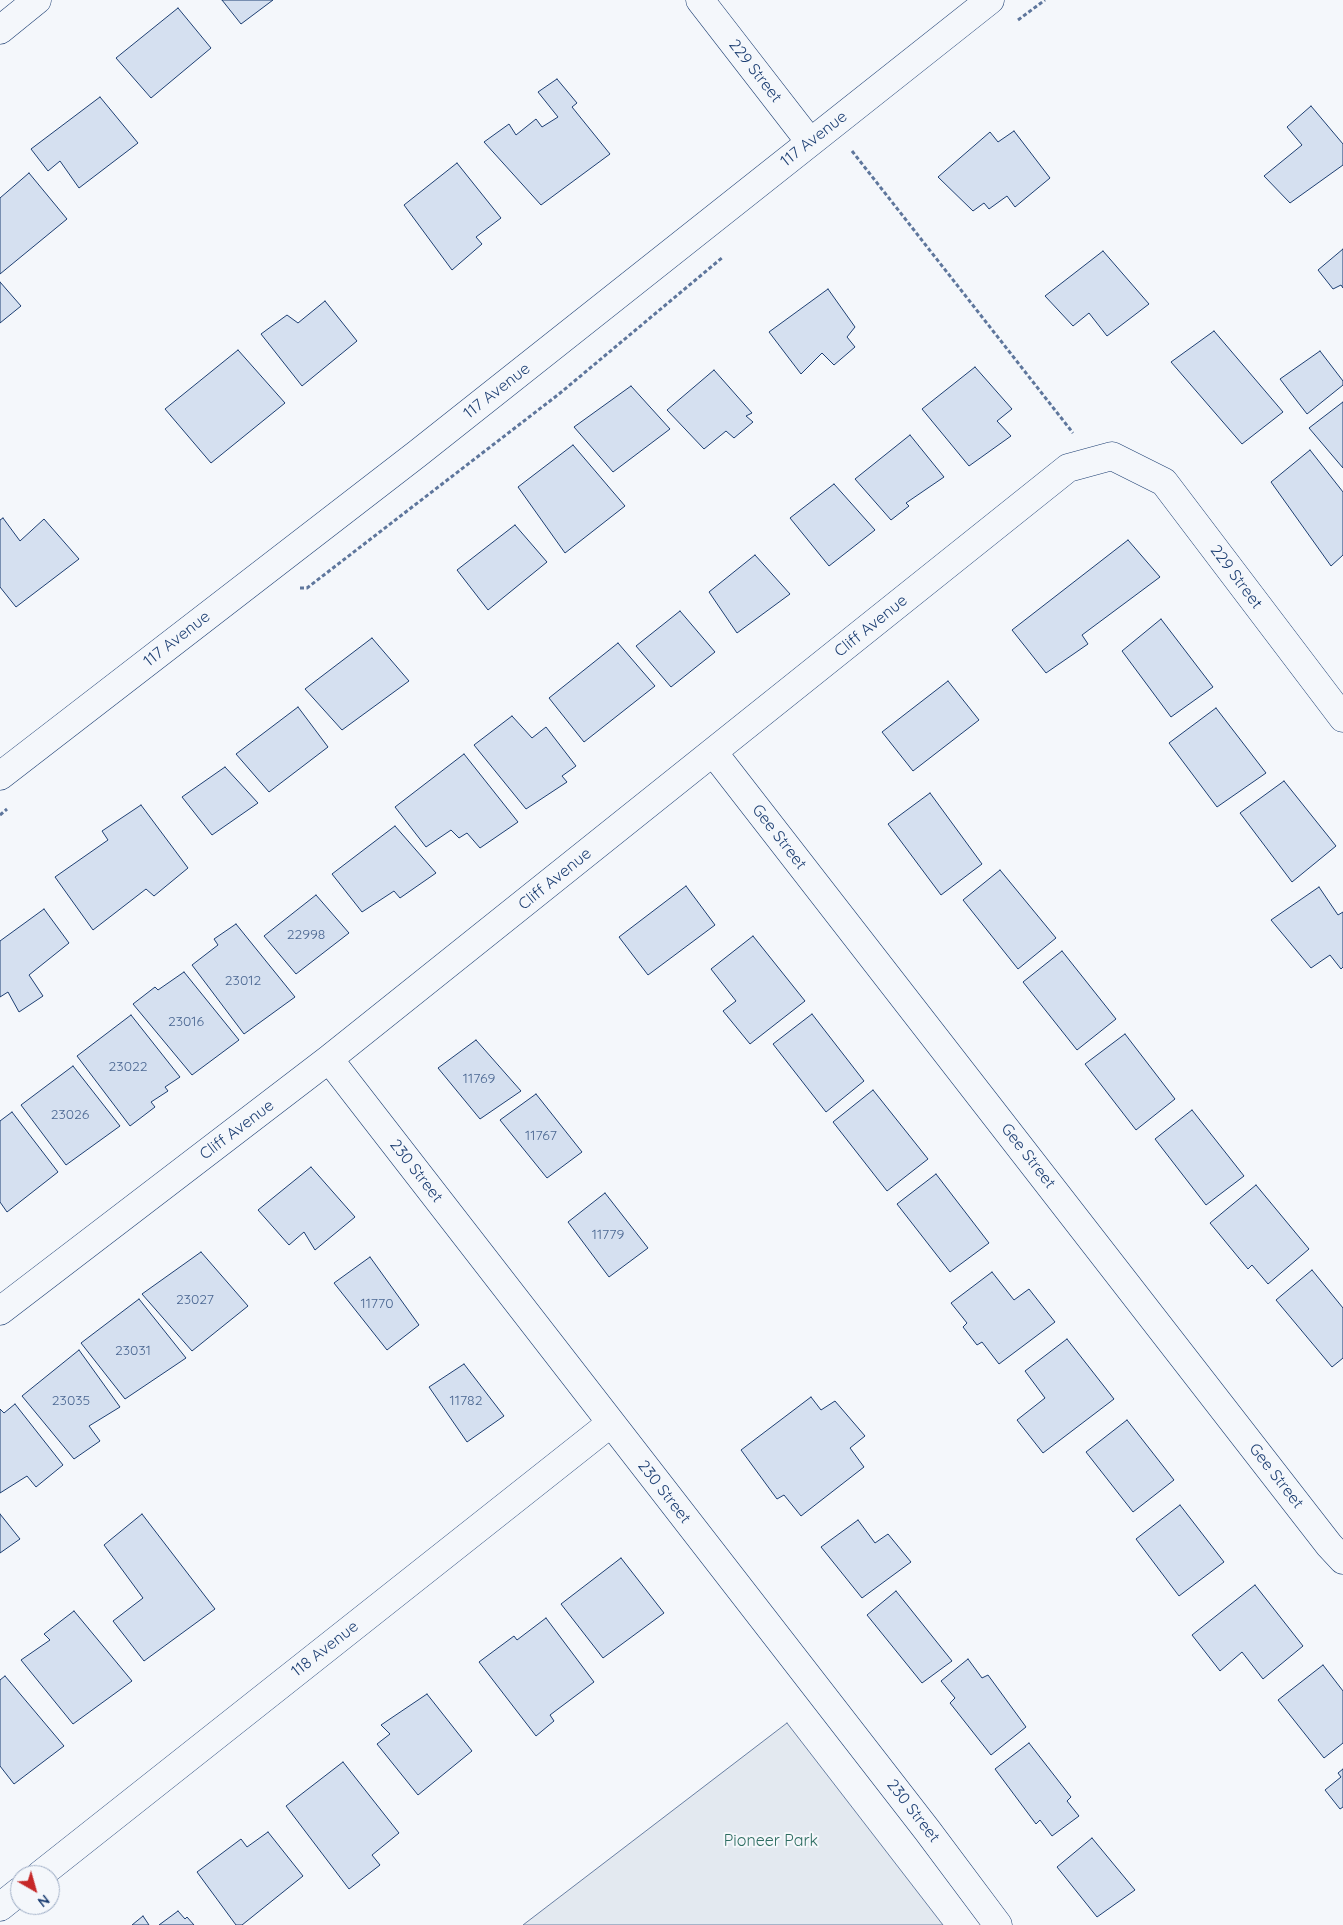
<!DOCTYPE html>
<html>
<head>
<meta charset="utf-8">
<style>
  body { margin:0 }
  #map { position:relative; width:1343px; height:1925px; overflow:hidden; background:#f4f7fb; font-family:Quicksand,sans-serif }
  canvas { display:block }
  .north { position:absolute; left:10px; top:1865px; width:50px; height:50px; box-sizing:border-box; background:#f4f7fb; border:1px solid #9eadc5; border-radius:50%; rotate:142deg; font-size:14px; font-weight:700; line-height:20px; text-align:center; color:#1d3f73 }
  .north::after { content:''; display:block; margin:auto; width:18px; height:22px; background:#c62828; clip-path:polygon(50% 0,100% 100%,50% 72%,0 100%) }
</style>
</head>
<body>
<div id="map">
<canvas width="1343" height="1925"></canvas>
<div class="north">N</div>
</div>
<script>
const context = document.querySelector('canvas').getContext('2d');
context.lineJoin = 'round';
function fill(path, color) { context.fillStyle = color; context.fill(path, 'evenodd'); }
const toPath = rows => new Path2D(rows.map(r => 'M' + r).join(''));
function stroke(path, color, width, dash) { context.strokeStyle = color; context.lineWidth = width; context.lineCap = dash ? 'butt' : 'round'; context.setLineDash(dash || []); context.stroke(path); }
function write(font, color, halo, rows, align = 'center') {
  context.font = font + ' Quicksand,sans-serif'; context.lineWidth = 4; context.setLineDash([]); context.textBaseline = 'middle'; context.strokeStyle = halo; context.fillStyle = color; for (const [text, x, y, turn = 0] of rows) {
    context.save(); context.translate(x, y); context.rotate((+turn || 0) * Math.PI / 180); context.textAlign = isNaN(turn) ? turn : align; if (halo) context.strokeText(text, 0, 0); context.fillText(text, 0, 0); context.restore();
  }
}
const green = toPath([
  [787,1723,943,1925,523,1925,787,1723]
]);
const building = toPath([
  [222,0,273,0,241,24,222,0],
  [178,8,211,48,151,98,116,58,178,8],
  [557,79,577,103,572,107,610,154,541,205,484,142,509,124,516,135,536,119,542,127,558,117,538,92,557,79],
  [100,97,138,143,79,188,60,161,48,171,31,149,100,97],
  [1311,106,1343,144,1343,165,1290,203,1264,176,1302,145,1287,127,1311,106],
  [1014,131,1050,178,1015,207,1007,196,989,209,984,203,973,211,938,177,990,132,998,142,1014,131],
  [457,163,501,218,476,237,482,244,452,270,404,205,457,163],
  [29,173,67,219,0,274,0,198,29,173],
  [1343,249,1343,288,1341,285,1333,289,1318,270,1343,249],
  [1103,251,1149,304,1107,336,1089,313,1073,326,1045,296,1103,251],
  [0,282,21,306,0,323,0,282],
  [828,289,855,327,847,337,855,347,834,365,822,353,801,374,769,332,828,289],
  [325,301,357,341,302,386,261,334,287,315,298,323,325,301],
  [1214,331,1283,412,1242,444,1171,362,1214,331],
  [238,350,285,403,211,463,165,409,238,350],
  [1320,351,1343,381,1343,385,1307,414,1280,379,1320,351],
  [975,367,1012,409,997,421,1011,436,969,466,922,409,975,367],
  [714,370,752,413,746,416,753,422,734,438,726,431,704,449,667,410,714,370],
  [631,386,670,429,613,472,574,427,631,386],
  [1343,402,1343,468,1309,428,1343,402],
  [910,435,944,477,906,503,909,506,891,520,855,479,910,435],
  [573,445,625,506,565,553,518,487,573,445],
  [1310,450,1343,492,1343,555,1331,566,1271,482,1310,450],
  [834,484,875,530,829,566,790,518,834,484],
  [3,518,20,541,44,519,79,559,16,607,0,587,0,520,3,518],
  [515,525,547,562,488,610,457,570,515,525],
  [1128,540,1160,577,1082,635,1088,644,1046,673,1012,630,1128,540],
  [755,555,790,594,737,633,709,592,755,555],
  [680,611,715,652,671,687,636,646,680,611],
  [1161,619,1213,687,1171,717,1122,651,1161,619],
  [372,638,409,681,342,730,305,689,372,638],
  [618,643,655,686,584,742,549,698,618,643],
  [948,681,979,720,913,771,882,732,948,681],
  [298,707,328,747,269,792,236,754,298,707],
  [1216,708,1266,773,1217,807,1169,743,1216,708],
  [512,716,532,738,546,727,576,766,562,776,567,782,526,809,474,745,512,716],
  [464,754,518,822,480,848,467,833,459,838,451,830,426,847,395,807,464,754],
  [225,767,258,803,212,835,182,797,225,767],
  [1284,781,1336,846,1292,882,1240,813,1284,781],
  [930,793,982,864,941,895,888,824,930,793],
  [141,805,188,868,154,896,146,889,93,930,55,877,108,840,102,831,141,805],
  [395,826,436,873,400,898,394,891,362,912,332,874,395,826],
  [1000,870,1056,938,1018,969,963,900,1000,870],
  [686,886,715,925,648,975,619,937,686,886],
  [1319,887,1338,915,1343,912,1343,967,1341,969,1330,955,1311,968,1271,920,1319,887],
  [316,895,349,933,296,974,264,936,316,895],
  [44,909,69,943,29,975,43,996,19,1012,8,992,0,997,0,941,44,909],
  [236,924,295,997,244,1034,192,965,218,945,214,939,236,924],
  [753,936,805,1001,750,1044,723,1011,736,1001,711,969,753,936],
  [1062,951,1116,1019,1077,1050,1023,982,1062,951],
  [184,972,239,1040,192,1075,133,1004,155,987,158,990,184,972],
  [812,1014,864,1081,826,1112,773,1044,812,1014],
  [131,1015,180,1077,165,1087,168,1091,151,1102,155,1107,130,1126,77,1056,131,1015],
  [1125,1034,1175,1099,1136,1130,1085,1064,1125,1034],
  [476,1040,521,1091,480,1119,438,1068,476,1040],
  [73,1066,120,1126,66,1165,21,1105,73,1066],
  [873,1090,928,1159,887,1191,833,1122,873,1090],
  [536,1094,582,1152,547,1178,500,1120,536,1094],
  [1192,1110,1244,1176,1206,1205,1155,1139,1192,1110],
  [12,1112,58,1172,7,1212,0,1202,0,1121,12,1112],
  [311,1167,355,1217,315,1250,304,1232,289,1245,258,1210,311,1167],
  [936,1174,989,1243,950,1272,897,1204,936,1174],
  [1256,1185,1309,1249,1268,1284,1252,1265,1248,1269,1210,1223,1256,1185],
  [605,1193,648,1248,609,1277,568,1222,605,1193],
  [201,1252,248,1306,192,1351,142,1294,201,1252],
  [370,1257,419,1325,387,1350,334,1283,370,1257],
  [1312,1270,1343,1308,1343,1358,1332,1367,1276,1300,1312,1270],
  [992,1272,1014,1300,1029,1289,1055,1322,999,1364,982,1342,977,1345,963,1327,967,1323,951,1303,992,1272],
  [139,1299,186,1358,125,1399,81,1343,139,1299],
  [1067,1339,1114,1399,1043,1453,1017,1420,1045,1398,1025,1371,1067,1339],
  [79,1350,120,1407,89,1426,100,1441,74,1459,22,1396,79,1350],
  [464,1364,504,1416,467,1442,429,1387,464,1364],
  [811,1397,821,1410,835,1401,865,1436,850,1448,864,1467,801,1516,784,1495,777,1499,741,1450,811,1397],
  [15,1404,63,1465,36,1487,27,1476,0,1493,0,1409,4,1413,15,1404],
  [1127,1420,1174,1480,1133,1512,1086,1452,1127,1420],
  [1180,1505,1224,1562,1179,1596,1136,1539,1180,1505],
  [0,1514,20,1539,0,1553,0,1514],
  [142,1514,215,1609,144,1661,113,1621,143,1598,104,1545,142,1514],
  [858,1520,875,1543,888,1534,911,1562,862,1598,821,1547,858,1520],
  [621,1558,664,1613,603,1658,561,1604,621,1558],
  [1255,1585,1303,1646,1263,1679,1242,1652,1220,1671,1192,1635,1255,1585],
  [896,1591,952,1661,922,1683,867,1615,896,1591],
  [74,1611,132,1681,73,1724,21,1660,50,1640,44,1634,74,1611],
  [546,1618,594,1682,550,1715,554,1721,536,1736,479,1662,514,1636,517,1640,546,1618],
  [968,1659,982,1678,988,1675,1026,1727,991,1755,950,1703,955,1698,941,1681,968,1659],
  [1323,1665,1343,1691,1343,1743,1324,1758,1278,1700,1323,1665],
  [5,1676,64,1746,14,1784,0,1766,0,1680,5,1676],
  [427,1694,472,1751,418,1795,377,1744,390,1734,381,1725,427,1694],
  [1029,1743,1071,1797,1067,1801,1079,1816,1052,1836,1040,1820,1036,1824,995,1769,1029,1743],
  [343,1762,399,1833,372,1855,380,1865,349,1889,286,1806,343,1762],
  [1343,1769,1343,1807,1340,1809,1325,1790,1341,1777,1338,1773,1343,1769],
  [268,1832,303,1876,242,1925,236,1925,197,1872,241,1839,247,1847,268,1832],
  [1092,1838,1135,1890,1097,1917,1057,1867,1092,1838],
  [178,1911,185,1919,187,1917,194,1925,159,1925,178,1911],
  [143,1916,149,1925,132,1925,143,1916]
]);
const path = toPath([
  [1018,20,1045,0],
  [852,151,1073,433],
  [300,588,307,588,559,394,723,257],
  [0,815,7,809]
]);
const minor = toPath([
  [700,0,810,142],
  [0,30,37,0],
  [713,752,1329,1545,1343,1560],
  [0,776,417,454,990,0],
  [329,1059,927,1830,998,1925],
  [0,1311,329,1059,1068,468,1112,456,1164,482,1343,718],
  [40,1875,611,1423],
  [0,1907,20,1891]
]);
const numberNames = [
  ["22998",306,935],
  ["23012",243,981],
  ["23016",186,1022],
  ["23022",128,1067],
  ["11769",479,1079],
  ["23026",70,1115],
  ["11767",541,1136],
  ["11779",608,1235],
  ["23027",195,1300],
  ["11770",377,1304],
  ["23031",133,1351],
  ["23035",71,1401],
  ["11782",466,1401]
];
const streetNames = [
  ["229 Street",755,71,52],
  ["117 Avenue",814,139,-38],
  ["117 Avenue",497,391,-38],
  ["229 Street",1236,577,53],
  ["Cliff Avenue",871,626,-39],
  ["117 Avenue",177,639,-38],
  ["Gee Street",779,837,52],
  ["Cliff Avenue",555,879,-39],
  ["Cliff Avenue",237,1130,-37],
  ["Gee Street",1028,1156,52],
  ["230 Street",416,1171,52],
  ["Gee Street",1276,1476,52],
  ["230 Street",664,1492,52],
  ["118 Avenue",325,1649,-38],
  ["230 Street",913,1811,52]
];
const parkNames = [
  ["Pioneer Park",771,1841]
];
fill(green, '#e3e9f0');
stroke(green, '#687fa3', 1);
fill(building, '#d5e0f0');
stroke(building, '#1d3f73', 1);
stroke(minor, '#1d3f73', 29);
stroke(path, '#5e769c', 3, [4, 2.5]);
stroke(minor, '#f4f7fb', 28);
write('14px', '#4b6792', null, numberNames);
write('16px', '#1d3f73', '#f4f7fb', streetNames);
write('16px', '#2c6c60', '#f4f7fb', parkNames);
</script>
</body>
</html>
